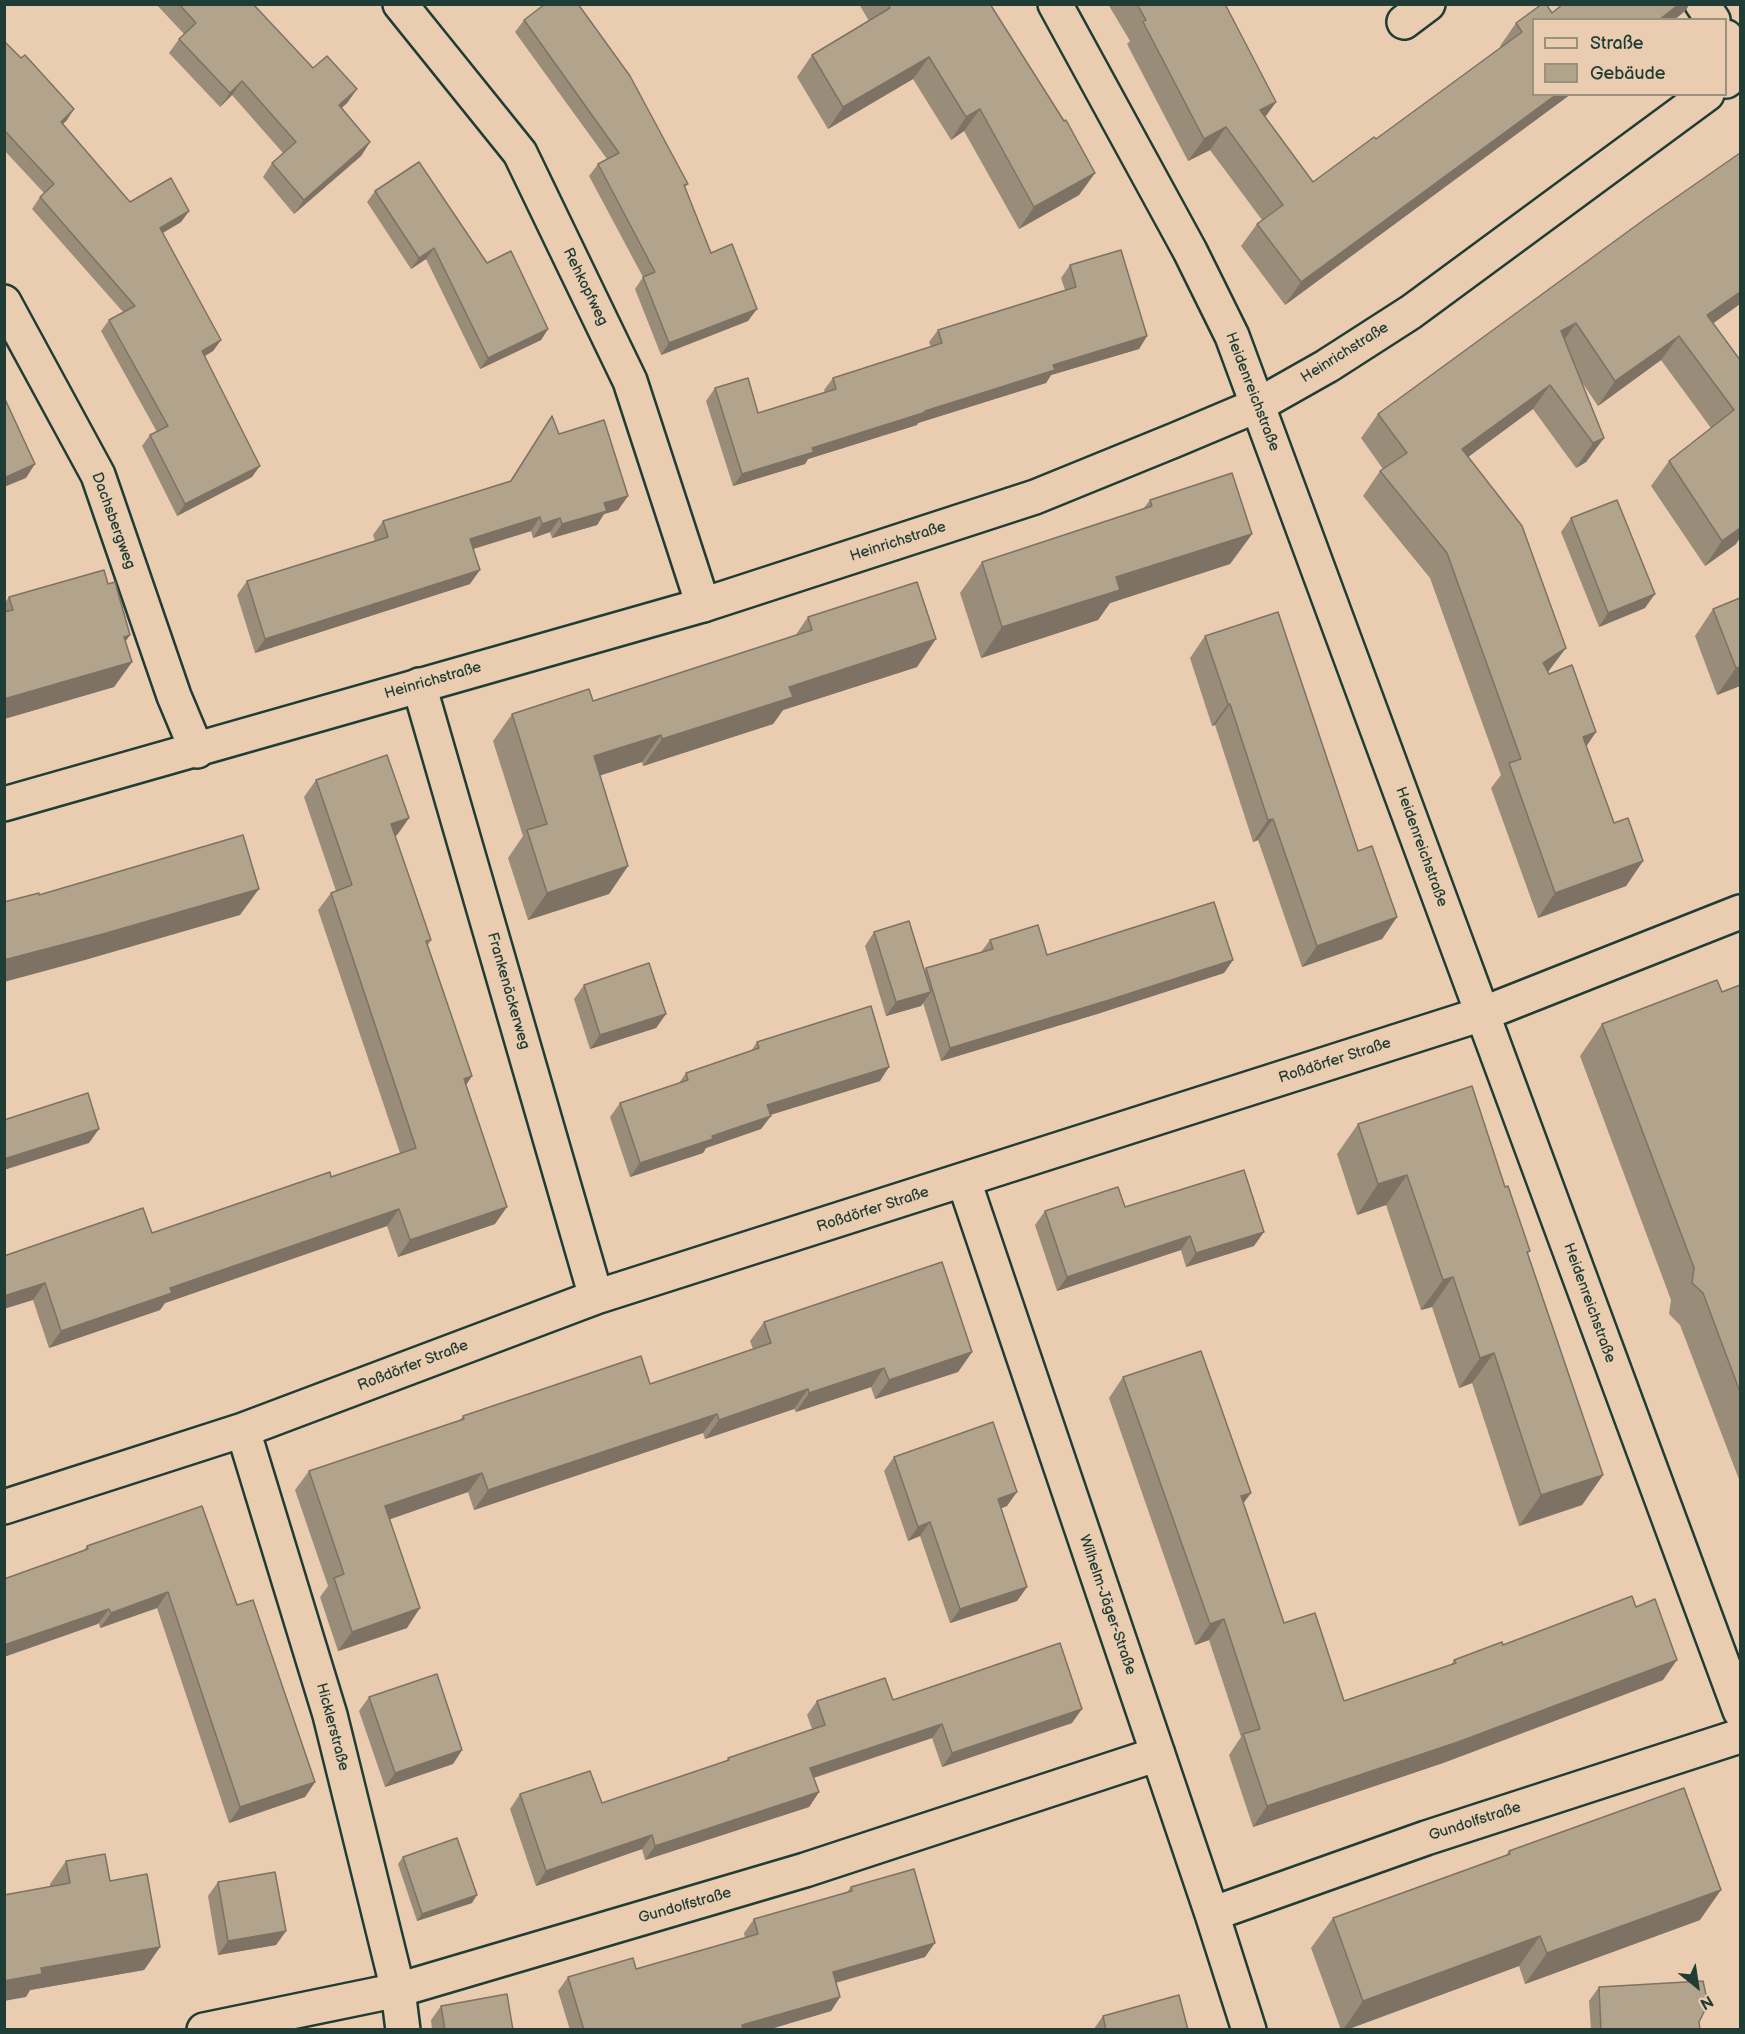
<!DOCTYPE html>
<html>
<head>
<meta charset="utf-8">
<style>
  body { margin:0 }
  #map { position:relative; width:1745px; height:2034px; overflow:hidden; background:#eaccb0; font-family:"Balsamiq Sans",sans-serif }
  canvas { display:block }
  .frame { position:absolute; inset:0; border:6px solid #1f3d34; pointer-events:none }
  .legend { position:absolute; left:1532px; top:18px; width:195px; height:78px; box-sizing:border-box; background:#eaccb0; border:2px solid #99937e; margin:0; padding:8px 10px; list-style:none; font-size:18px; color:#1f3d34 }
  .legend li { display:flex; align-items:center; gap:12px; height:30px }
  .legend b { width:30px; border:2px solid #99937e }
  .north { position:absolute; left:1667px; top:1956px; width:60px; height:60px; -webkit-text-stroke:4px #eaccb0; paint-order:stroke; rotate:150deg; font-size:16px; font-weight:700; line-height:24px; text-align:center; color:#1f3d34 }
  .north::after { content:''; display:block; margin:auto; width:21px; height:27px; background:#1f3d34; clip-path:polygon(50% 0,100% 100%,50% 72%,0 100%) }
</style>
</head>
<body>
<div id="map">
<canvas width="1745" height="2034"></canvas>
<div class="frame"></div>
<ul class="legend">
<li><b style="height:8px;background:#eaccb0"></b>Straße</li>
<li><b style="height:16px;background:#b2a38d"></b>Gebäude</li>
</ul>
<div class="north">N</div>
</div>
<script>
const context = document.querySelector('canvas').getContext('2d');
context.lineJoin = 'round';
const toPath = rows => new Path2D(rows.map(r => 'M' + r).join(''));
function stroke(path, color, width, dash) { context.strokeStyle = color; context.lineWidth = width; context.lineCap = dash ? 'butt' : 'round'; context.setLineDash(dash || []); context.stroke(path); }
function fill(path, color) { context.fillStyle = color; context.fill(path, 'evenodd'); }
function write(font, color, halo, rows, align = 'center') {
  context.font = font + ' "Balsamiq Sans",sans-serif'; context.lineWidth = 6; context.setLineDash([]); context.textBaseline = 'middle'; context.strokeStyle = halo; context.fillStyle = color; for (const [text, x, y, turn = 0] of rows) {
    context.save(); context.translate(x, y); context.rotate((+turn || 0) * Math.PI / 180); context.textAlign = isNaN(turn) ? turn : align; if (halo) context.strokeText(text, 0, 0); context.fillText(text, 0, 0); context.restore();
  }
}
const minor = toPath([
  [400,4,520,153,630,381,703,605],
  [1055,4,1190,251,1232,336,1740,1711],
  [1702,4,1713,20],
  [1404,22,1428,4],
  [1726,37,1740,58],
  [4,302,98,475,174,696,197,751],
  [419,685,596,1297],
  [964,1181,1212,1914,1249,2030],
  [243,1430,330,1715,398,1990,403,2030],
  [4,1507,243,1430,596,1297,1482,1014,1740,912],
  [1212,1914,1426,1838,1740,1736],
  [204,2030,398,1990,805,1870,1158,1754]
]);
const major = toPath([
  [1726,81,1740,70],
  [4,804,703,605,1035,497,1175,440,1258,405,1327,366,1411,312,1707,94]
]);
const wall = toPath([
  [156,4,253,4,313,68,357,89,347,103,341,108,370,142,361,156,294,214,263,177,272,163,283,153,232,95,220,107,169,53,179,39,184,34],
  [859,4,990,4,1095,173,1079,195,1019,229,964,131,951,140,913,79,828,129,797,77,812,55,869,21],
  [1108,4,1225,4,1276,102,1265,117,1313,182,1376,139,1501,48,1500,46,1516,23,1552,13,1685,11,1674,20,1533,20,1533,94,1571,94,1285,305,1241,246,1257,224,1262,220,1210,150,1188,161,1127,44,1130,41],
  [524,20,688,184,685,187,711,253,748,321,661,355,635,289,643,277,589,176,598,164,607,159,515,32],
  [4,41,67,120,63,124,130,202,189,211,181,222,163,233,221,340,213,351,205,356,252,477,177,516,142,446,150,435,157,432,101,331,109,320,123,312,32,209,40,197,44,193,4,150],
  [1740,153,1740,304,1713,323,1740,360,1736,544,1705,566,1651,486,1669,461,1711,428,1661,360,1598,406,1581,381,1604,438,1586,462,1576,468,1533,409,1468,457,1548,672,1596,732,1586,746,1614,823,1643,861,1626,886,1538,918,1491,788,1501,775,1430,578,1363,496,1380,471,1383,469,1361,438,1378,414],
  [375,191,487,263,548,329,541,340,480,369,426,259,411,269,367,202],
  [1070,265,1147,336,1139,349,1051,375,1046,383,918,423,917,425,808,459,805,464,733,486,706,401,715,388,758,413,825,393,824,390,833,378,931,347,929,342,938,330,1065,290,1061,278],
  [552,416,559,434,628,496,618,510,604,514,597,525,552,538,550,532,533,538,531,531,473,549,470,584,255,653,237,595,247,581,375,541,373,535,383,521,510,481],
  [1150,500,1252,534,1230,564,1110,603,1098,620,981,658,960,593,982,562,1143,509],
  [1571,518,1645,608,1599,627,1561,532],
  [9,597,126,642,132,662,114,687,4,719,4,604],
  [1740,598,1740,686,1717,695,1695,636,1713,609],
  [808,617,917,667,783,710,773,724,643,766,642,762,600,775,628,866,609,894,528,920,508,858,523,836,493,741,512,714,593,701,795,636],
  [1205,636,1358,851,1397,917,1382,939,1302,967,1258,840,1253,842,1215,725,1212,726,1190,658],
  [316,780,409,818,397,835,395,836,431,940,428,945,472,1076,466,1085,495,1224,398,1257,387,1226,165,1303,160,1310,49,1348,33,1300,4,1256,152,1233,331,1177,400,1153,318,910,331,893,336,891,304,797],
  [874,932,924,971,926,968,981,952,990,940,1047,955,1233,960,1224,973,1097,1014,941,1061,923,1003,921,1006,886,1016,865,946],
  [584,985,666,1014,656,1028,590,1049,574,999],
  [1740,985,1740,1482,1680,1325,1669,1314,1671,1300,1580,1056,1602,1024,1722,992],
  [757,1042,880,1081,770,1115,761,1129,706,1148,703,1153,630,1177,610,1117,620,1103,679,1083,686,1073,751,1051],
  [1358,1124,1505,1187,1530,1251,1528,1253,1603,1475,1582,1505,1519,1526,1472,1383,1459,1388,1432,1307,1421,1310,1386,1205,1357,1215,1337,1154],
  [1125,1207,1254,1246,1186,1267,1181,1250,1057,1291,1035,1225,1045,1211],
  [764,1322,972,1352,958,1372,875,1399,871,1387,796,1412,794,1409,705,1439,703,1433,474,1510,468,1492,389,1519,407,1628,338,1651,320,1597,328,1586,295,1490,309,1471,460,1420,463,1416,650,1384,753,1349,750,1341],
  [1123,1377,1251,1493,1243,1503,1284,1623,1344,1701,1451,1665,1454,1660,1503,1645,1663,1680,1443,1763,1253,1827,1229,1755,1241,1737,1209,1640,1195,1645,1109,1398],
  [894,1457,1007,1506,1001,1508,1027,1587,1017,1601,950,1623,920,1536,908,1541,884,1471],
  [87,1546,237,1605,315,1782,305,1797,229,1823,157,1608,100,1628,84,1550],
  [369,1697,462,1750,453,1764,385,1787,359,1711],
  [893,1700,1072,1723,942,1767,932,1738,814,1778,819,1792,809,1807,645,1860,642,1849,536,1886,510,1809,520,1794,602,1803,726,1761,728,1758,812,1729,807,1715,817,1701],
  [1509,1851,1700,1920,1525,1984,1519,1966,1346,2030,1341,2030,1311,1948,1333,1918,1506,1855],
  [403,1857,472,1903,417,1921,398,1864],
  [66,1861,160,1947,144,1970,30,1990,26,1997,50,1887,50,1884],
  [218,1882,286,1931,276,1945,218,1955,208,1896],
  [851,1887,925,1957,836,1983,840,1997,831,2011,767,2030,570,2030,558,1991,568,1977,636,1969,745,1938,744,1933,754,1919,847,1892],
  [1599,1987,1699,2022,1700,2030,1591,2030,1589,2001],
  [441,2006,513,2030,432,2030,431,2020],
  [1103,2016,1188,2030,1093,2030]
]);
const shadedWall = toPath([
  [1679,4,1690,4,1685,11,1674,20,1659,20],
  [929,57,913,79,828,129,843,107],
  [242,81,232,95,220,107,230,93],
  [357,89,347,103,329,120,339,105],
  [1557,94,1571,94,1285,305,1301,282],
  [1276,102,1260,124,1260,110],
  [74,109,67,120,53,133,61,122],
  [980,109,964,131,951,140,966,117],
  [1226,127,1210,150,1188,161,1204,139],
  [370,142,361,156,294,214,304,200],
  [1095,173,1079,195,1019,229,1034,207],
  [189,211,181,222,152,239,160,228],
  [434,248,426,259,411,269,419,258],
  [1740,292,1740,304,1690,340,1707,315],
  [757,309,748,321,661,355,669,343],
  [1576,323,1559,347,1561,331],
  [548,329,541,340,480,369,488,358],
  [1147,336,1139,349,1051,375,1046,383,918,423,917,425,808,459,805,464,733,486,742,474,812,448,925,411,1053,365],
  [1679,336,1661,360,1598,406,1615,381],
  [221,340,213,351,194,362,202,351],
  [1550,385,1533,409,1445,474,1462,449],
  [1604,438,1586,462,1576,468,1593,443],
  [35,464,26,478,4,487,4,478],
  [260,466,252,477,177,516,185,504],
  [628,496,618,510,604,514,597,525,552,538,562,524,604,503],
  [540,517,531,531,460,553,470,539],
  [560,518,550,532,533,538,542,524],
  [1740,527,1740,538,1736,544,1705,566,1722,541],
  [1252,534,1230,564,1110,603,1098,620,981,658,1002,627,1116,577],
  [480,570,470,584,255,653,265,639],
  [1655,594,1645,608,1599,627,1608,613],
  [130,635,113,660,124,637],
  [936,639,917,667,783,710,773,724,643,766,662,739,789,687],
  [1566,648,1548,672,1543,663],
  [132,662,114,687,4,719,4,699],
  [1740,667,1740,686,1717,695,1736,668],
  [1228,704,1230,704,1215,725,1212,726],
  [1596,732,1579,757,1583,737],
  [661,735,642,762,574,784,594,756],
  [409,818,397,835,378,841,391,824],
  [1273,819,1258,840,1253,842,1268,820],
  [1643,861,1626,886,1538,918,1555,893],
  [628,866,609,894,528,920,547,893],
  [259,889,240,915,85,960,4,982,4,960],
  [1397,917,1382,939,1302,967,1317,946],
  [1233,960,1224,973,1097,1014,941,1061,950,1048],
  [931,992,921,1006,886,1016,896,1002],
  [666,1014,656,1028,590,1049,600,1035],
  [889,1067,880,1081,757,1119,767,1105],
  [472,1076,460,1094,464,1079],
  [771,1116,761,1129,706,1148,703,1153,630,1177,640,1163,712,1136],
  [99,1129,89,1143,4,1170,4,1159],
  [1407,1175,1386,1205,1357,1215,1378,1184],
  [507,1207,495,1224,398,1257,410,1240],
  [399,1209,387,1226,165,1303,160,1310,49,1348,61,1331,170,1288],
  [1264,1232,1254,1246,1186,1267,1196,1253],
  [1190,1236,1181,1250,1057,1291,1067,1277],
  [1453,1277,1432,1307,1421,1310,1443,1280],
  [45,1283,33,1300,4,1309,4,1296],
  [972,1352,958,1372,875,1399,889,1380],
  [1494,1353,1472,1383,1459,1388,1480,1358],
  [884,1368,871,1387,796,1412,809,1393],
  [808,1389,794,1409,705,1439,719,1420],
  [717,1414,703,1433,474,1510,488,1490],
  [482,1473,468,1492,371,1526,385,1506],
  [1603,1475,1582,1505,1519,1526,1541,1495],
  [1017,1492,1007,1506,988,1513,998,1499],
  [1251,1493,1236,1513,1241,1496],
  [930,1522,920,1536,908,1541,918,1527],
  [1027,1587,1017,1601,950,1623,960,1609],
  [168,1592,157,1608,100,1628,111,1613],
  [420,1608,407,1628,338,1651,352,1632],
  [109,1609,98,1624,4,1657,4,1645],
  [1224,1619,1209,1640,1195,1645,1210,1624],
  [1677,1660,1663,1680,1443,1763,1253,1827,1267,1806],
  [1082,1709,1072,1723,942,1767,952,1753],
  [942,1724,932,1738,800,1782,810,1768],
  [462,1750,453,1764,385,1787,395,1773],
  [315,1782,305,1797,229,1823,240,1807],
  [819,1792,809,1807,645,1860,655,1846],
  [652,1835,642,1849,536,1886,546,1871],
  [1721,1890,1700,1920,1525,1984,1547,1953],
  [477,1895,472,1903,417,1921,422,1914],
  [286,1931,276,1945,218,1955,228,1941],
  [1540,1936,1519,1966,1346,2030,1343,2030,1363,2001],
  [935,1943,925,1957,823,1986,833,1972],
  [160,1947,144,1970,30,1990,26,1997,4,2001,4,1981,41,1968],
  [840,1997,831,2011,767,2030,739,2030,742,2025]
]);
const building = toPath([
  [179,4,253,4,313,68,327,56,357,89,339,105,370,142,304,200,272,163,296,142,242,81,230,93,179,39,196,23,179,4],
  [545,4,578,4,630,76,688,184,684,185,711,253,732,244,757,309,669,343,643,277,655,272,598,164,619,153,524,20,545,4],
  [888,4,990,4,1064,121,1066,120,1095,173,1034,207,980,109,966,117,929,57,843,107,812,55,890,8,888,4],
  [1137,4,1225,4,1276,102,1260,110,1313,182,1374,137,1376,139,1522,32,1516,23,1542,4,1546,4,1552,13,1563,4,1679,4,1659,20,1533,20,1533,94,1557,94,1301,282,1257,224,1283,205,1226,127,1204,139,1143,22,1146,20,1137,4],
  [4,41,21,58,25,55,74,109,61,122,130,202,171,178,189,211,160,228,221,340,202,351,260,466,185,504,150,435,168,426,109,320,135,306,40,197,54,184,4,130,4,41],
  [1740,153,1740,292,1707,315,1740,360,1740,528,1722,541,1669,461,1734,410,1679,336,1615,381,1576,323,1561,331,1604,438,1593,443,1550,385,1462,449,1522,526,1566,648,1543,663,1549,674,1572,665,1596,732,1583,737,1614,823,1628,818,1643,861,1555,893,1509,763,1521,759,1447,553,1380,471,1407,453,1378,414,1645,219,1740,153],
  [419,162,487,263,511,251,548,329,488,358,434,248,419,258,375,191,419,162],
  [1121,250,1147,336,1053,365,1055,370,925,411,926,412,812,448,814,452,742,474,715,388,748,378,758,413,836,389,833,378,942,343,938,330,1076,287,1070,265,1121,250],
  [4,397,35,464,4,478,4,397],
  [552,416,559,434,604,420,628,496,604,503,607,511,562,524,560,518,542,524,540,517,470,539,480,570,265,639,247,581,388,537,383,521,511,481,552,416],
  [1232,473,1252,534,1116,577,1120,590,1002,627,982,562,1152,506,1150,500,1232,473],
  [1617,500,1655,594,1608,613,1571,518,1617,500],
  [104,570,108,584,115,582,130,635,124,637,132,662,4,699,4,612,13,610,9,597,104,570],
  [917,582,936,639,789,687,793,697,662,739,661,735,594,756,628,866,547,893,527,830,547,824,512,714,589,689,593,701,812,630,808,617,917,582],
  [1740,598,1740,667,1736,668,1713,609,1740,598],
  [1278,612,1358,851,1372,846,1397,917,1317,946,1273,819,1268,820,1230,704,1228,704,1205,636,1278,612],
  [387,755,409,818,391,824,431,940,426,941,472,1076,464,1079,507,1207,410,1240,399,1209,170,1288,172,1293,61,1331,45,1283,4,1296,4,1256,143,1208,152,1233,330,1172,331,1177,416,1148,331,893,352,885,316,780,387,755],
  [243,835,259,889,103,934,4,960,4,902,39,893,39,895,243,835],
  [1214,902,1233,960,1106,1001,950,1048,926,968,993,949,990,940,1038,925,1047,955,1214,902],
  [909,921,931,992,896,1002,874,932,909,921],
  [649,963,666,1014,600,1035,584,985,649,963],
  [1717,980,1722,992,1740,985,1740,1392,1703,1293,1692,1283,1694,1268,1602,1024,1717,980],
  [871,1006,889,1067,767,1105,771,1116,712,1136,713,1139,640,1163,620,1103,688,1080,686,1073,759,1048,757,1042,871,1006],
  [1472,1086,1505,1187,1508,1186,1530,1251,1527,1252,1603,1475,1541,1495,1494,1353,1480,1358,1453,1277,1443,1280,1407,1175,1378,1184,1358,1124,1472,1086],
  [88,1093,99,1129,4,1159,4,1120,88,1093],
  [1244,1170,1264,1232,1196,1253,1190,1236,1067,1277,1045,1211,1118,1187,1125,1207,1244,1170],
  [942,1262,972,1352,889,1380,884,1368,809,1393,808,1389,719,1420,717,1414,488,1490,482,1473,385,1506,420,1608,352,1632,334,1578,344,1574,309,1471,464,1419,463,1416,641,1356,650,1384,771,1343,764,1322,942,1262],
  [1201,1351,1251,1493,1241,1496,1284,1623,1315,1613,1344,1701,1456,1663,1454,1660,1502,1642,1503,1645,1632,1596,1636,1607,1655,1599,1677,1660,1458,1742,1267,1806,1243,1734,1260,1729,1224,1619,1210,1624,1123,1377,1201,1351],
  [993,1422,1017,1492,998,1499,1027,1587,960,1609,930,1522,918,1527,894,1457,993,1422],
  [202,1506,237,1605,253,1600,315,1782,240,1807,168,1592,111,1613,109,1609,4,1645,4,1579,88,1549,87,1546,202,1506],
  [1060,1643,1082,1709,952,1753,942,1724,810,1768,819,1792,655,1846,652,1835,546,1871,520,1794,590,1771,602,1803,729,1760,728,1758,825,1725,817,1701,885,1678,893,1700,1060,1643],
  [437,1674,462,1750,395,1773,369,1697,437,1674],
  [1684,1788,1721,1890,1547,1953,1540,1936,1363,2001,1333,1918,1510,1854,1509,1851,1684,1788],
  [457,1838,477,1895,422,1914,403,1857,457,1838],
  [105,1854,110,1881,147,1874,160,1947,41,1968,42,1974,4,1981,4,1895,70,1883,66,1861,105,1854],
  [914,1869,935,1943,833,1972,840,1997,742,2025,743,2030,584,2030,568,1977,633,1958,636,1969,758,1934,754,1919,852,1891,851,1887,914,1869],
  [275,1872,286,1931,228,1941,218,1882,275,1872],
  [1703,1981,1708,2004,1699,2022,1700,2030,1601,2030,1599,1987,1703,1981],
  [507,1994,513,2030,445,2030,441,2006,507,1994],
  [1179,1995,1188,2030,1106,2030,1103,2016,1179,1995]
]);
const streetNames = [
  ["Rehkopfweg",585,287,64],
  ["Heinrichstraße",1345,353,-32],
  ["Heidenreichstraße",1252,392,69],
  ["Dachsbergweg",113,521,70],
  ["Heinrichstraße",898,542,-18],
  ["Heinrichstraße",433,681,-16],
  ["Heidenreichstraße",1421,847,70],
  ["Frankenäckerweg",508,991,74],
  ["Roßdörfer Straße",1335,1061,-18],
  ["Roßdörfer Straße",873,1210,-18],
  ["Heidenreichstraße",1589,1303,70],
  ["Roßdörfer Straße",413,1366,-21],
  ["Wilhelm-Jäger-Straße",1107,1605,71],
  ["Hicklerstraße",332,1727,75],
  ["Gundolfstraße",1475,1822,-18],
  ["Gundolfstraße",685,1906,-16]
];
stroke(minor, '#1f3d34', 38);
stroke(major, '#1f3d34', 38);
stroke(minor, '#eaccb0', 33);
stroke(major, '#eaccb0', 33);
fill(wall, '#998c79');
fill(shadedWall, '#7d7263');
fill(building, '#b2a38d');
stroke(building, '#7d7263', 1.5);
write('15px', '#1f3d34', '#eaccb0', streetNames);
</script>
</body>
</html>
